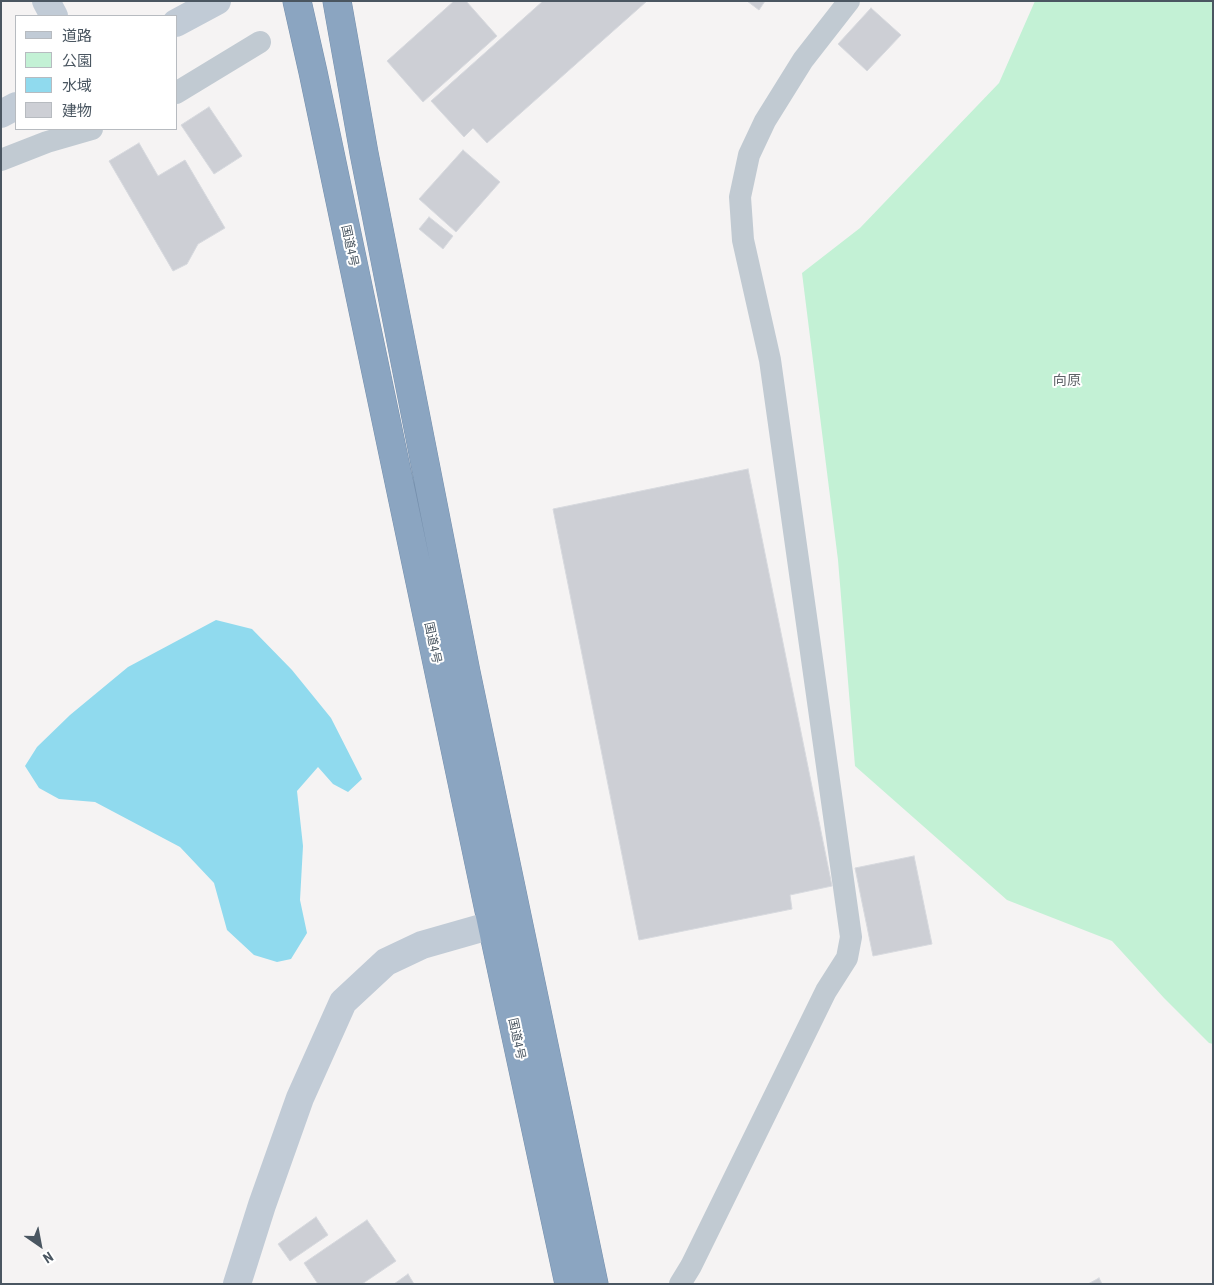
<!DOCTYPE html>
<html>
<head>
<meta charset="utf-8">
<style>
  body { margin:0 }
  #map { position:relative; width:1214px; height:1285px; overflow:hidden; background:#f5f3f3; font-family:"Roboto Condensed","Noto Sans JP",sans-serif }
  canvas { display:block }
  .frame { position:absolute; inset:0; border:2px solid #4a5661; pointer-events:none }
  .legend { position:absolute; left:15px; top:15px; width:162px; height:115px; box-sizing:border-box; background:#fff; border:1px solid #b7bbc0; margin:0; padding:6px 9px; list-style:none; font-size:15px; color:#4a5661 }
  .legend li { display:flex; align-items:center; gap:10px; height:25px }
  .legend b { width:25px; border:1px solid #b7bbc0 }
  .north { position:absolute; left:15px; top:1220px; width:50px; height:50px; -webkit-text-stroke:4px #fff; paint-order:stroke; rotate:147deg; font-size:14px; font-weight:700; line-height:20px; text-align:center; color:#4a5661 }
  .north::after { content:''; display:block; margin:auto; width:18px; height:22px; background:#4a5661; clip-path:polygon(50% 0,100% 100%,50% 72%,0 100%) }
</style>
</head>
<body>
<div id="map">
<canvas width="1214" height="1285"></canvas>
<div class="frame"></div>
<ul class="legend">
<li><b style="height:6px;background:#c1cbd6"></b>道路</li>
<li><b style="height:14px;background:#c3f1d5"></b>公園</li>
<li><b style="height:14px;background:#90daee"></b>水域</li>
<li><b style="height:14px;background:#cdcfd5"></b>建物</li>
</ul>
<div class="north">N</div>
</div>
<script>
const context = document.querySelector('canvas').getContext('2d');
context.lineJoin = 'round';
function fill(path, color) { context.fillStyle = color; context.fill(path, 'evenodd'); }
const toPath = rows => new Path2D(rows.map(r => 'M' + r).join(''));
function stroke(path, color, width, dash) { context.strokeStyle = color; context.lineWidth = width; context.lineCap = dash ? 'butt' : 'round'; context.setLineDash(dash || []); context.stroke(path); }
function write(font, color, halo, rows, align = 'center') {
  context.font = font + ' "Roboto Condensed","Noto Sans JP",sans-serif'; context.lineWidth = 4; context.setLineDash([]); context.textBaseline = 'middle'; context.strokeStyle = halo; context.fillStyle = color; for (const [text, x, y, turn = 0] of rows) {
    context.save(); context.translate(x, y); context.rotate((+turn || 0) * Math.PI / 180); context.textAlign = isNaN(turn) ? turn : align; if (halo) context.strokeText(text, 0, 0); context.fillText(text, 0, 0); context.restore();
  }
}
const green = toPath([
  [1035,1,1213,1,1213,1044,1209,1043,1164,998,1112,941,1007,900,855,766,838,560,802,273,860,228,999,83]
]);
const water = toPath([
  [216,620,252,629,292,670,331,718,362,779,348,792,333,784,318,767,297,791,303,846,300,900,307,933,291,959,277,962,254,955,227,930,214,883,180,847,95,802,59,799,39,788,25,766,37,747,70,715,128,667]
]);
const building = toPath([
  [454,1,466,1,497,36,423,102,387,61,454,1],
  [543,1,647,1,487,143,473,128,464,137,431,101,543,1],
  [747,1,765,1,759,10,747,1],
  [871,8,901,35,867,71,838,44,871,8],
  [209,107,242,156,214,174,181,125,209,107],
  [139,143,158,176,185,160,225,228,198,244,187,264,173,271,109,161,139,143],
  [463,150,500,182,456,232,419,199,463,150],
  [429,217,453,236,443,249,419,229,429,217],
  [748,469,832,886,790,895,792,909,639,940,553,509,748,469],
  [914,856,932,944,873,956,855,868,914,856],
  [316,1217,328,1235,290,1261,278,1244,316,1217],
  [367,1220,396,1261,362,1284,318,1284,304,1263,367,1220],
  [408,1274,414,1284,394,1284,408,1274],
  [1099,1278,1102,1284,1088,1284,1099,1278]
]);
const street = toPath([
  [176,93,260,42],
  [1,160,47,142,92,129],
  [680,1284,691,1266,826,991,847,958,851,937,770,360,743,240,740,197,749,155,765,121,803,60,849,1]
]);
const secondary = toPath([
  [46,1,54,16],
  [176,23,217,1],
  [1,114,16,106],
  [237,1284,262,1205,300,1098,343,1002,386,962,422,945,492,925]
]);
const highway = toPath([
  [297,1,313,72,492,925,569,1284],
  [337,1,364,153,466,672,594,1284]
]);
const streetNames = [
  ["国道4号",349,246,78],
  ["国道4号",432,643,78],
  ["国道4号",516,1039,78]
];
const neighbourhoodNames = [
  ["向原",1067,381]
];
fill(green, '#c3f1d5');
fill(water, '#90daee');
fill(building, '#cdcfd5');
stroke(building, '#d7d9de', 1);
stroke(highway, '#7690ad', 29);
stroke(street, '#c1cad2', 22);
stroke(secondary, '#c1cbd6', 28);
stroke(highway, '#8ba5c1', 28);
write('12px', '#4a5661', '#fff', streetNames);
write('14px', '#5f6368', '#fff', neighbourhoodNames);
</script>
</body>
</html>
